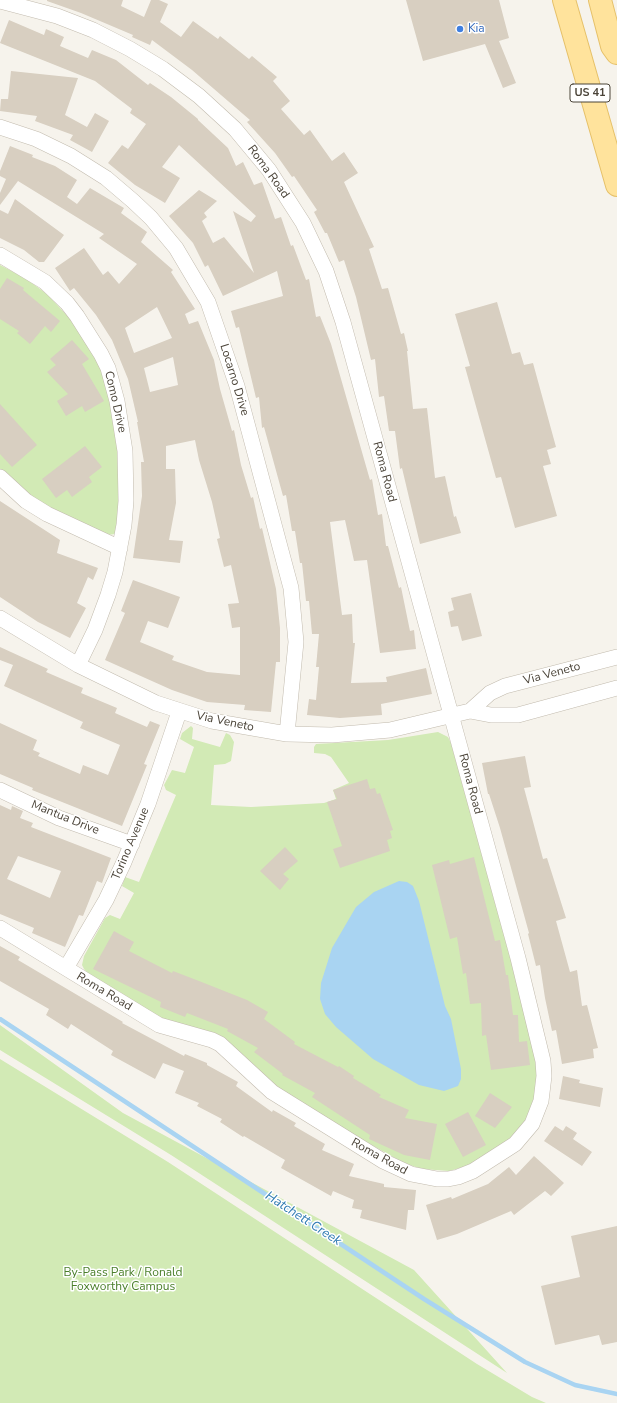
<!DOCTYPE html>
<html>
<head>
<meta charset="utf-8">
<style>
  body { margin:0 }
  canvas { display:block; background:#f6f3ec }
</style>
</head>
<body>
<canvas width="617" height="1403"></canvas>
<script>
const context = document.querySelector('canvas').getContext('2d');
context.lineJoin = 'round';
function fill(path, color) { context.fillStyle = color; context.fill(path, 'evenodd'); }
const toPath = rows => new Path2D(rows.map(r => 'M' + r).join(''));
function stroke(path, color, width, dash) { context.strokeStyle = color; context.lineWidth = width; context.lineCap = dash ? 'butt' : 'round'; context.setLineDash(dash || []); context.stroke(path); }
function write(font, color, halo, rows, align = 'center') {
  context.font = font + ' "Nunito Sans",sans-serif'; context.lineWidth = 3; context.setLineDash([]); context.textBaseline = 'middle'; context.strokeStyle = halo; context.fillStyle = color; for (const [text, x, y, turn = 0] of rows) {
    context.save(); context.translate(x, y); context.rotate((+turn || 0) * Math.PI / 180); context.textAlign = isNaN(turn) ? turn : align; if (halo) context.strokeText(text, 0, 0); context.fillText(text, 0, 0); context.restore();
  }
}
const green = toPath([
  [0,265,25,278,47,294,74,323,90,346,102,371,110,398,118,444,121,479,119,526,115,534,107,535,59,514,33,497,0,469],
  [191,726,193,728,192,739,220,747,226,733,230,735,234,742,231,761,225,764,214,765,211,805,251,807,324,803,336,799,333,790,349,783,331,757,325,754,314,753,314,747,316,744,388,740,438,732,448,737,451,743,534,1044,538,1083,531,1115,507,1142,467,1166,449,1171,422,1169,404,1163,361,1139,271,1084,232,1045,163,1019,88,974,84,969,82,965,84,956,105,918,110,915,120,919,134,893,122,886,125,877,139,882,176,795,166,790,164,785,172,770,185,773,194,747,180,739,182,733],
  [0,1025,123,1113,414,1270,507,1373,171,1155,0,1050],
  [0,1059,168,1162,477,1364,532,1397,546,1403,0,1403]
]);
const water = toPath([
  [399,881,407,882,413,886,419,901,445,1006,451,1019,461,1069,461,1079,458,1086,444,1091,419,1085,373,1059,336,1027,325,1014,320,999,321,983,332,948,356,907,374,892]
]);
const stream = toPath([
  [0,1019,424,1299,525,1362,575,1385,617,1394]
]);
const building = toPath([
  [47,0,123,0,121,6,144,17,151,0,159,0,168,4,160,22,181,37,193,21,218,39,220,36,249,59,252,56,277,77,273,81,290,101,281,109,304,135,310,130,332,161,344,152,358,173,344,182,374,247,369,249,382,289,388,288,401,334,404,333,408,351,407,351,413,409,427,408,435,478,445,476,454,517,456,516,461,533,420,544,402,468,400,469,395,431,389,431,384,396,379,397,375,359,371,360,356,297,344,260,339,262,327,233,325,233,314,212,317,210,294,176,292,177,275,153,247,122,250,120,192,70,152,40,150,45,132,37,133,35,81,13,47,1],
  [406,0,499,0,509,38,499,41,516,83,503,88,485,44,423,61],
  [9,20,44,35,46,29,64,37,60,46,88,58,92,50,116,60,148,85,150,83,171,97,198,119,198,120,228,148,236,166,243,162,254,185,262,182,275,219,281,217,291,246,293,245,306,280,309,279,316,317,320,316,331,344,370,480,372,479,378,515,382,514,386,546,388,546,399,588,401,587,410,631,414,630,416,649,380,653,367,560,354,561,345,520,330,522,342,615,352,614,353,643,355,643,351,683,387,682,386,677,426,668,432,694,381,704,382,715,340,718,307,715,309,699,316,700,319,667,316,667,319,634,312,634,309,601,306,601,302,563,300,563,295,531,292,531,286,495,283,496,264,427,262,428,259,397,256,398,239,327,236,328,231,311,283,296,277,271,223,296,208,265,205,267,193,243,169,216,199,190,217,201,204,213,207,217,202,221,213,243,224,237,254,273,233,211,251,222,256,216,179,145,162,167,180,178,165,203,135,185,108,163,122,145,128,149,146,124,130,113,132,109,95,81,0,43],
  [11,71,78,78,65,115,87,127,95,113,109,121,92,152,70,140,73,135,35,121,37,116,0,111,1,99,8,99],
  [10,146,33,155,32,157,55,166,77,180,67,197,77,204,90,188,124,208,121,213,147,232,141,242,173,270,171,272,195,309,185,314,189,324,198,321,214,360,220,389,232,431,234,430,241,465,251,498,253,497,260,529,262,528,276,589,280,628,280,662,276,662,271,712,244,710,245,705,207,702,172,690,105,660,125,613,121,611,133,580,180,597,168,628,148,621,140,642,174,656,172,660,207,672,240,675,240,627,232,628,228,604,239,603,231,565,224,567,217,539,220,538,212,502,199,460,195,440,166,446,166,469,175,469,176,503,169,540,183,541,180,563,133,558,142,496,141,462,144,462,137,422,138,422,128,379,112,340,96,315,74,288,70,291,55,268,84,248,103,275,108,271,119,284,137,264,99,238,104,234,18,181,0,205,0,193,6,179,0,176,0,171],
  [157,307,172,338,134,353,125,328],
  [173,357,178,385,150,392,144,368],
  [15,199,64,235,44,262,39,262,24,250,0,238,0,210,8,214],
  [7,278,24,288,23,290,60,321,51,332,45,326,30,344,17,333,19,331,0,319,0,289],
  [497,302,512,354,520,352,524,365,533,363,556,447,547,450,551,464,543,466,557,516,515,528,501,477,496,478,465,367,470,366,455,314],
  [72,340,89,359,82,364,104,401,85,412,82,406,66,416,57,401,68,394,47,372,56,365,50,359],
  [0,404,37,445,12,467,0,454],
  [85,446,102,467,89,477,92,482,72,497,67,490,56,498,42,479],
  [0,501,60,540,57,553,98,568,93,580,88,577,77,603,86,608,70,638,38,622,0,597],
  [471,593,482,636,462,641,458,626,451,627,448,612,454,610,451,598],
  [0,647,48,669,46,672,83,688,81,693,117,708,115,713,147,727,150,721,160,725,144,764,147,765,122,826,32,790,33,788,0,774,0,723,37,740,33,750,40,753,38,756,80,774,83,765,108,775,120,745,80,728,83,722,4,686,13,665,0,660],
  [525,756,531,787,524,788,543,859,547,858,566,918,556,921,570,972,577,970,582,1006,587,1005,598,1048,593,1049,594,1058,562,1064,556,1030,552,1031,545,998,540,965,536,966,528,934,529,933,500,828,489,794,488,794,482,763],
  [367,779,370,789,375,788,377,794,380,793,393,830,390,831,392,838,387,840,390,851,340,868,333,849,342,846,327,802,337,799,333,790],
  [0,805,11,810,12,806,23,811,20,818,33,823,31,827,111,858,102,883,97,881,83,916,79,915,65,947,32,933,34,928,0,914],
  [18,856,61,871,50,898,7,879],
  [285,847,298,861,283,874,289,879,280,890,260,871],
  [474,857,495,941,500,940,506,975,508,975,513,1015,518,1015,519,1042,527,1041,530,1065,491,1070,486,1035,482,1036,481,1003,470,1004,466,973,463,974,457,937,450,939,432,865,449,860,450,864],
  [114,931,134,942,129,951,172,973,173,971,199,981,247,1000,268,1012,264,1019,295,1042,294,1044,338,1067,339,1066,354,1076,353,1078,381,1095,379,1097,409,1110,405,1118,437,1124,430,1160,404,1155,369,1139,370,1135,312,1097,315,1093,282,1075,283,1074,254,1052,258,1048,227,1031,228,1029,187,1013,185,1017,160,1007,161,1002,93,969],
  [0,946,20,957,18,960,123,1022,122,1023,184,1056,185,1054,207,1063,207,1065,238,1082,236,1086,272,1112,273,1110,296,1123,294,1126,325,1144,322,1150,354,1164,349,1176,384,1184,384,1187,416,1190,414,1210,408,1210,406,1230,360,1218,362,1210,352,1208,354,1200,333,1191,331,1196,281,1168,285,1160,244,1136,243,1137,220,1122,222,1119,197,1106,199,1103,175,1093,184,1071,163,1063,155,1079,111,1055,113,1051,71,1024,68,1029,46,1015,49,1009,0,981],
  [563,1076,580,1080,579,1083,603,1088,600,1107,559,1099],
  [490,1093,512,1107,495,1128,475,1116],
  [468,1112,486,1145,463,1157,445,1124],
  [555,1126,563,1131,566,1126,577,1133,573,1139,592,1152,582,1166,544,1141],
  [534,1156,564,1183,551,1196,545,1191,514,1215,511,1211,457,1234,437,1240,426,1205,451,1197,452,1199,488,1184,509,1167,516,1175],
  [617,1226,617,1342,602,1345,599,1335,555,1345,541,1286,580,1277,571,1236]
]);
const street = toPath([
  [0,1,57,16,93,30,130,49,163,69,199,96,235,129,269,170,303,223,326,271,343,322,518,958,543,1061,544,1076,541,1101,532,1124,515,1144,473,1171,458,1177,448,1179,437,1179,411,1174,383,1161,272,1092,220,1044,212,1040,159,1025,0,928],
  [0,127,36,139,71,156,106,178,133,201,151,218,176,248,208,302,237,386,291,588,296,642,287,734],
  [0,255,45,282,67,303,77,316,101,354,108,368,117,401,125,451,126,501,124,525,115,572,108,595,95,630,78,665],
  [0,477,26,501,47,514,120,548],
  [0,618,78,665,156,703,212,721,287,734,332,735,390,730,470,711,491,715,518,715,617,688],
  [470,711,490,693,505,686,617,657],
  [0,790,59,818,132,844],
  [66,968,106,900,124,862,148,804,179,712]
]);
const primary = toPath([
  [564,0,617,185],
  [600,0,612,46,617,53]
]);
const markers = [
  [460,29,4,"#3f7fe0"]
];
const shields = [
  [590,93,40]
];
const shieldNames = [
  ["US 41",590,93]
];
const shopNames = [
  ["Kia",468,29]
];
const streetNames = [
  ["Roma Road",268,172,54],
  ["Locarno Drive",234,380,73],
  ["Como Drive",115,402,77],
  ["Roma Road",384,472,75],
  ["Via Veneto",552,674,-15],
  ["Via Veneto",225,722,12],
  ["Roma Road",470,784,75],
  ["Mantua Drive",65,818,22],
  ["Torino Avenue",131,844,-67],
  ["Roma Road",104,992,31],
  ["Roma Road",379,1157,29]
];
const parkNames = [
  ["By-Pass Park / Ronald",123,1273],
  ["Foxworthy Campus",123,1287]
];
const waterNames = [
  ["Hatchett Creek",303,1219,33]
];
fill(green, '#d2eab5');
fill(water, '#a9d4f2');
stroke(stream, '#a9d4f2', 4.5);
fill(building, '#d8cfc1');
stroke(street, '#c2bbae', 16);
stroke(primary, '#e6c16a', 24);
stroke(street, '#fff', 15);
stroke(primary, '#ffe39c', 22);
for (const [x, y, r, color] of markers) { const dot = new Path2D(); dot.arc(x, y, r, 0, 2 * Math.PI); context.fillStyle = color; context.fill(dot); stroke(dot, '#fff', 1.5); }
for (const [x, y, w] of shields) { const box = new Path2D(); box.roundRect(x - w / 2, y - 9, w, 18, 3); context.fillStyle = '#fff'; context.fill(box); stroke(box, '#4b4439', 1); }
write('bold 11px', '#4b4439', null, shieldNames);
write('12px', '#366cbe', '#fff', shopNames, 'left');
write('12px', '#4b4439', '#fff', streetNames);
write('12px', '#4a7f2a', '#fff', parkNames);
write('italic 13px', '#2e7ab2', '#fff', waterNames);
</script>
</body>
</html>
